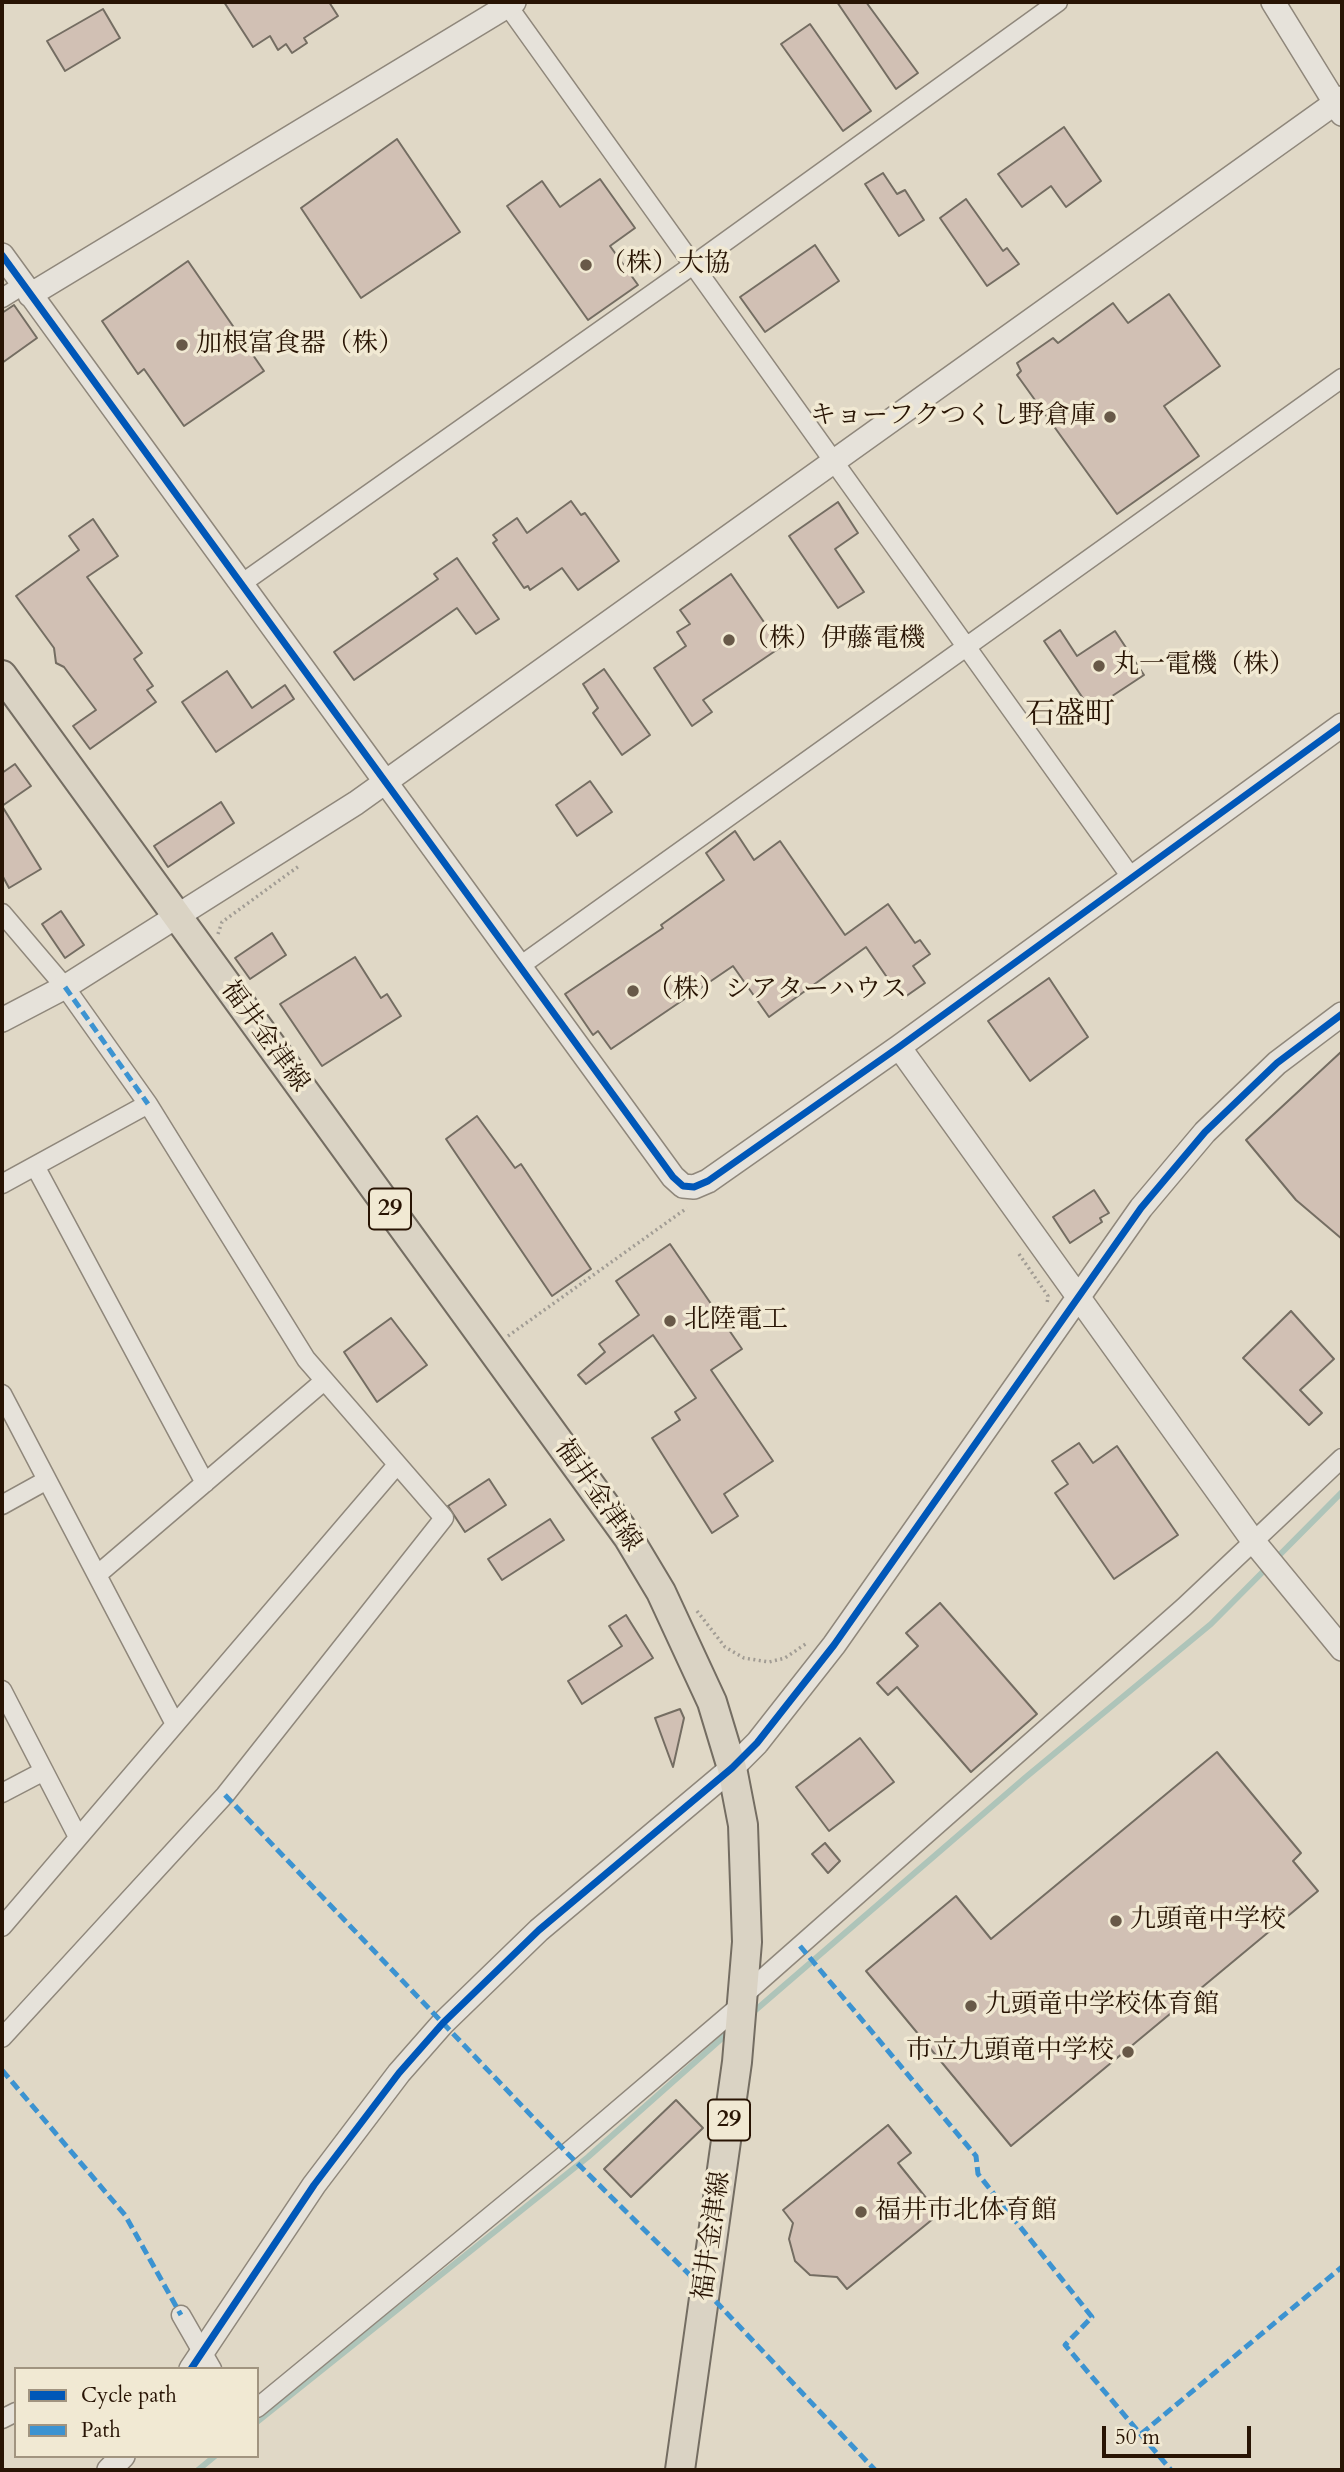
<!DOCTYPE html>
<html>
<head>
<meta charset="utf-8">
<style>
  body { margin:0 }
  #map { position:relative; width:1344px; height:2472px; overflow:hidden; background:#e0d8c6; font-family:Cardo,serif }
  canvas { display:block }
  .frame { position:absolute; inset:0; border:4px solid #281404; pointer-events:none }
  .legend { position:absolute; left:14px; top:2367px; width:245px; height:91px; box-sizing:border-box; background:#f1e9d3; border:2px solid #a19480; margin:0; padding:9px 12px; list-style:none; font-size:21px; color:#281404 }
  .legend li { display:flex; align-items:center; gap:14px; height:35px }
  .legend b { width:35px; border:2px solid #a19480 }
  .scale { position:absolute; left:1102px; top:2426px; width:149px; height:32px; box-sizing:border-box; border:4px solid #281404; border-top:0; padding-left:9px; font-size:21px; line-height:24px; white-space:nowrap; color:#281404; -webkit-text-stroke:5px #f1e9d3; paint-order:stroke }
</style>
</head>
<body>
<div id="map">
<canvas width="1344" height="2472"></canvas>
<div class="frame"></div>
<ul class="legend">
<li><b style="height:9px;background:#0057b8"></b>Cycle path</li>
<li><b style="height:9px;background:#3c93d1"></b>Path</li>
</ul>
<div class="scale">50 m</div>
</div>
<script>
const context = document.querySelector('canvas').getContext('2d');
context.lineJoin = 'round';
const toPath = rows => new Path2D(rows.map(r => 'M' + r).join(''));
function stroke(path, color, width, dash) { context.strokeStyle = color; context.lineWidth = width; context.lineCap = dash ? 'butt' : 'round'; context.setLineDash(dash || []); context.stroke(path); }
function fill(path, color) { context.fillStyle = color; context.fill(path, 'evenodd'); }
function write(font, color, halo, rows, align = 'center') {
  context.font = font + ' Cardo,"Noto Serif JP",serif'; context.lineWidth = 7; context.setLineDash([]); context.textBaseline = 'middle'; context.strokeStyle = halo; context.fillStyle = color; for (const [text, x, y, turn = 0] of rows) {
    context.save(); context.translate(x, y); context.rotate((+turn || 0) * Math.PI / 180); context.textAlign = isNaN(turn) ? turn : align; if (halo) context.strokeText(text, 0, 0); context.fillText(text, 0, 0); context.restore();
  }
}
const stream = toPath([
  [751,2014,1026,1777,1211,1624,1342,1492],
  [257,2422,588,2157,729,2032],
  [198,2470,215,2456]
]);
const building = toPath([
  [224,2,329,2,338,16,304,38,307,43,292,53,286,44,278,50,270,36,253,47,224,2],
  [837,2,866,2,918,73,896,89,837,2],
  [103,9,120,38,65,71,47,41,103,9],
  [810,24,871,111,843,131,781,44,810,24],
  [1064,127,1101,181,1066,207,1051,186,1022,207,998,174,1064,127],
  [397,139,460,232,361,298,301,208,397,139],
  [883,173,897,194,905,190,924,220,899,236,865,184,883,173],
  [600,179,635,228,610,246,638,285,588,320,507,206,542,181,560,207,600,179],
  [966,199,1003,251,1007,248,1019,264,987,286,940,218,966,199],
  [815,245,839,281,765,332,740,297,815,245],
  [188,261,264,371,184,426,144,369,138,374,102,321,188,261],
  [1169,294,1220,366,1164,406,1199,456,1117,514,1017,375,1021,371,1017,363,1053,338,1058,343,1113,303,1128,323,1169,294],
  [14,305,37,338,2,363,2,313,14,305],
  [571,501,581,515,585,513,619,561,578,590,562,568,530,590,528,586,524,588,493,543,497,540,493,535,517,518,527,533,571,501],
  [838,502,858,533,835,549,864,592,838,608,789,536,838,502],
  [93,519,118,556,87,577,142,653,134,659,153,686,147,690,156,702,90,749,73,726,96,710,64,667,56,663,54,648,16,596,79,550,69,536,93,519],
  [457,558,499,619,476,634,457,608,354,680,334,652,438,579,434,574,457,558],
  [731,574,781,647,703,700,712,712,692,726,654,668,686,646,677,632,690,624,680,610,731,574],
  [1060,630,1077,656,1115,631,1144,675,1091,710,1044,641,1060,630],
  [604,669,650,735,622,755,593,713,598,708,583,684,604,669],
  [227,671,252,708,285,685,294,699,216,752,182,702,227,671],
  [15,764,31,786,2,806,41,869,9,888,2,875,2,773,15,764],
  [590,781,612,812,577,836,556,805,590,781],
  [221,802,234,823,168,867,154,846,221,802],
  [735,831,754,860,780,841,845,935,888,904,915,943,920,940,930,954,913,966,925,983,902,999,866,947,769,1017,733,966,611,1049,598,1031,593,1035,565,994,663,928,661,925,724,880,706,853,735,831],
  [61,911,84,945,65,958,42,924,61,911],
  [272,933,286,955,250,979,235,958,272,933],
  [355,957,381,998,387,994,401,1016,322,1066,280,1004,355,957],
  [1049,978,1088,1037,1030,1081,988,1021,1049,978],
  [1342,1051,1342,1239,1296,1200,1246,1140,1342,1051],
  [477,1116,515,1168,521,1164,591,1269,552,1296,446,1139,477,1116],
  [1094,1190,1109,1213,1100,1218,1102,1222,1070,1243,1053,1217,1094,1190],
  [670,1244,742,1349,711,1370,773,1461,724,1494,738,1516,712,1533,652,1438,680,1420,675,1412,696,1398,653,1335,586,1384,578,1375,605,1352,599,1344,639,1315,616,1281,670,1244],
  [1291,1311,1334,1359,1300,1390,1322,1413,1309,1425,1243,1358,1291,1311],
  [391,1318,427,1365,377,1402,344,1352,391,1318],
  [1079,1443,1093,1463,1117,1446,1178,1535,1114,1579,1055,1493,1068,1484,1052,1461,1079,1443],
  [489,1479,506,1505,465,1532,448,1506,489,1479],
  [550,1519,564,1540,502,1580,488,1559,550,1519],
  [940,1603,1037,1714,971,1772,897,1687,888,1695,877,1683,918,1646,906,1633,940,1603],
  [626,1615,653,1658,582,1704,568,1681,622,1646,609,1626,626,1615],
  [680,1709,684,1718,673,1767,655,1718,680,1709],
  [860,1738,894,1782,829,1831,796,1787,860,1738],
  [1217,1752,1301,1853,1293,1861,1318,1891,1011,2146,866,1971,956,1896,991,1939,1217,1752],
  [825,1843,840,1861,828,1873,812,1854,825,1843],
  [676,2100,703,2128,631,2197,604,2169,676,2100],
  [888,2125,911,2153,898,2163,939,2214,847,2289,837,2277,810,2275,795,2261,789,2239,793,2223,783,2210,888,2125]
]);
const path = toPath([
  [218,934,222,922,299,866],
  [1019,1254,1048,1296,1047,1304],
  [508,1336,687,1208],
  [697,1611,725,1647,744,1658,769,1662,785,1658,807,1643]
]);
const minor = toPath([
  [505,2,1131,877],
  [2,298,23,285],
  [241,584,693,265,1058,2],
  [2,913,65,987,148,1104],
  [520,966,1342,378],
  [35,1166,205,1483],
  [2,1184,148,1104,306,1359,444,1518,225,1795,2,2038],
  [2,1394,175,1724],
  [2,1505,47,1480],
  [97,1575,324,1381],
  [2,1690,78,1837],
  [2,1793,44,1771],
  [2,1927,396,1466],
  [744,1995,1184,1607,1342,1458],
  [181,2315,212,2369],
  [257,2408,567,2153,743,2003],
  [2,2419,16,2412]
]);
const tertiary = toPath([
  [1273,2,1342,114],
  [2,255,673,1177,683,1186,694,1187,708,1181,899,1047,1342,725],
  [30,295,514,2],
  [2,1020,65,987,356,803,1342,98],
  [899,1047,1254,1542,1342,1649],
  [191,2369,314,2185,399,2073,443,2023,539,1930,732,1768,757,1743,834,1645,1141,1208,1205,1132,1277,1063,1342,1014],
  [109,2470,123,2456]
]);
const primary = toPath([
  [2,675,628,1537,661,1592,712,1702,732,1768,743,1825,747,1942,737,2062,680,2470]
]);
const quiet = toPath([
  [65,987,148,1104],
  [225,1795,567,2153,705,2290,875,2470],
  [800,1946,976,2156,978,2174,1092,2317,1065,2345,1171,2470],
  [2,2070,125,2215,181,2315],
  [1141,2434,1342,2267]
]);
const cycleway = toPath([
  [2,255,673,1177,683,1186,694,1187,708,1181,899,1047,1342,725],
  [191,2369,314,2185,399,2073,443,2023,539,1930,732,1768,757,1743,834,1645,1141,1208,1205,1132,1277,1063,1342,1014]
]);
const markers = [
  [586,265,7,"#685948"],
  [182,345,7,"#685948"],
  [1110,417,7,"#685948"],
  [729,640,7,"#685948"],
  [1099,666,7,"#685948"],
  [633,991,7,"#685948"],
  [670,1321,7,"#685948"],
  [1116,1921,7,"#685948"],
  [971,2006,7,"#685948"],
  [1128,2052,7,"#685948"],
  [861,2212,7,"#685948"]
];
const shields = [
  [390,1209,42],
  [729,2120,42]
];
const shieldNames = [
  ["29",390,1209],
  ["29",729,2120]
];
const poiNames = [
  ["（株）大協",600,265],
  ["加根富食器（株）",196,345],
  ["キョーフクつくし野倉庫",1096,417,"right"],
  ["（株）伊藤電機",743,640],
  ["丸一電機（株）",1113,666],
  ["（株）シアターハウス",647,991],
  ["北陸電工",684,1321],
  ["九頭竜中学校",1130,1921],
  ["九頭竜中学校体育館",985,2006],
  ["市立九頭竜中学校",1114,2052,"right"],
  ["福井市北体育館",875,2212]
];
const streetNames = [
  ["福井金津線",264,1037,54],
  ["福井金津線",597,1496,55],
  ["福井金津線",713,2236,-82]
];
const quarterNames = [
  ["石盛町",1070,716]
];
stroke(stream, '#aec4b9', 6);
fill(building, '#d1c0b4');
stroke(building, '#746d62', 2);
stroke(minor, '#8f877b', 21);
stroke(tertiary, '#8f877b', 26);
stroke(primary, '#746d62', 32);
stroke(path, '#a19c94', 3.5, [2, 3.5]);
stroke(minor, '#e6e2da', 18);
stroke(tertiary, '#e6e2da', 23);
stroke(primary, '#dad3c4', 28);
stroke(quiet, '#3c93d1', 5, [10, 5]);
stroke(cycleway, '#0057b8', 7);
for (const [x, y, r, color] of markers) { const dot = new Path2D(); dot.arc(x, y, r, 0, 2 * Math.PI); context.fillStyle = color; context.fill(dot); stroke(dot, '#f1e9d3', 2.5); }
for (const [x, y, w] of shields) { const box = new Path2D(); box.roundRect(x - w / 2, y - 20.5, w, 41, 5); context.fillStyle = '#f1e9d3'; context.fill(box); stroke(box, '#281404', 2); }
write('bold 24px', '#281404', null, shieldNames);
write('26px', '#281404', '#f1e9d3', poiNames, 'left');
write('26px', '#281404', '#f1e9d3', streetNames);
write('30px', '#281404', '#f1e9d3', quarterNames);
</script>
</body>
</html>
